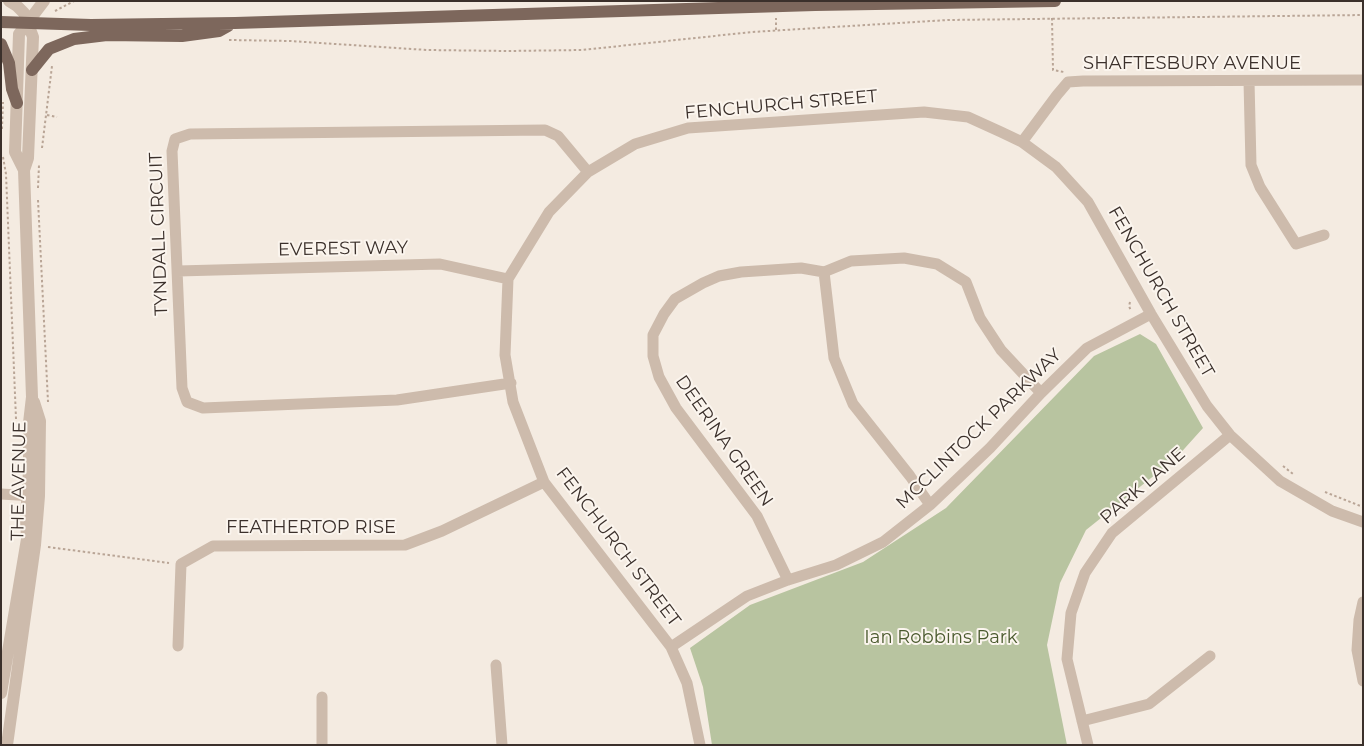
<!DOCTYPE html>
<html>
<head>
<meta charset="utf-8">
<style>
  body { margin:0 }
  #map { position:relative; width:1364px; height:746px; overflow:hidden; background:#f4ebe1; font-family:Montserrat,sans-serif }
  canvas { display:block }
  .frame { position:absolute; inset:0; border:2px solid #3b302b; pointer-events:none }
</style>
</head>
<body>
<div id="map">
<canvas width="1364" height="746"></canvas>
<div class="frame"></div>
</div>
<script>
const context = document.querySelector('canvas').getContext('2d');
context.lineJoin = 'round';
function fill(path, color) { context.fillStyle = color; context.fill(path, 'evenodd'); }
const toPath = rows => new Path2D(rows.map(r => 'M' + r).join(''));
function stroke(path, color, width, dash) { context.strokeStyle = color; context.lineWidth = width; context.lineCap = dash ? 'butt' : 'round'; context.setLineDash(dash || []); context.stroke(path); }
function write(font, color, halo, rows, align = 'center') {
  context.font = font + ' Montserrat,sans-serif'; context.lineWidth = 4; context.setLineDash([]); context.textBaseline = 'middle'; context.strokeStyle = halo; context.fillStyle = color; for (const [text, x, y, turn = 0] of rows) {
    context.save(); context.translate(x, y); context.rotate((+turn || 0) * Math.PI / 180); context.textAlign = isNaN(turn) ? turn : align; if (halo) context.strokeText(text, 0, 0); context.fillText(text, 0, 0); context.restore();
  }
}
const green = toPath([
  [1140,334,1156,344,1203,428,1176,458,1086,530,1060,583,1047,645,1067,745,712,745,703,687,690,648,750,605,863,562,946,508,1094,356]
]);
const path = toPath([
  [55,11,74,1],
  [1052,18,1053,70,1064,72],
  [776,30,776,18],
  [229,40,290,41,427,50,508,51,582,50,752,32,948,20,1363,15],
  [47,115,57,117],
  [2,129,3,102],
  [42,148,52,66],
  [3,157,6,174,16,419],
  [38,188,39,165],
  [38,200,48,402],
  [1130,302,1129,306,1131,311],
  [1283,466,1293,474],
  [1325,492,1363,507],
  [48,547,169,563]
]);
const minor = toPath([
  [1249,81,1251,165,1260,187,1296,244,1324,235],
  [1022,142,1057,95,1068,82,1083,81,1363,80],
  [178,271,440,264,508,279],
  [824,272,851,261,904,258,937,264,966,282,980,318,1001,350,1041,393],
  [824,272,834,358,853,404,910,476,930,505],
  [511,383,397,400,203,408,187,402,182,388,172,151,175,139,190,134,545,130,558,136,588,172],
  [1,494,34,496],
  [788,580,757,516,676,408,659,377,653,356,653,335,664,314,675,299,703,283,719,276,741,272,801,268,824,272],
  [1363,602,1359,620,1357,650,1363,681],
  [178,646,181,564,213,546,405,545,442,531,544,482],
  [671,647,747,596,788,580,836,565,883,542,930,505,990,448,1041,393,1087,348,1151,314],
  [496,665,502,745],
  [1082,721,1149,704,1210,656],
  [322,745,322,697],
  [700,745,687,683,671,647,544,482,513,402,505,355,508,279,549,212,588,172,635,144,688,128,924,112,968,117,1001,132,1022,142,1056,167,1088,202,1151,314,1207,406,1230,435,1280,481,1332,511,1363,522],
  [1088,745,1067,659,1071,613,1085,573,1112,533,1230,435]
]);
const tertiary = toPath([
  [24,170,15,152,19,34,44,1],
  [1,693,27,539,26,518,29,470,29,423,32,397,24,170,28,158,33,37,24,13,17,6,9,1],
  [7,745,35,545,39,496,40,421,34,402]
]);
const primary = toPath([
  [1,22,91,25,235,23,815,5,1055,1],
  [1,44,9,63,12,89,17,103],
  [32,70,49,49,74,39,107,35,182,36,219,31,228,26]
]);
const streetNames = [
  ["SHAFTESBURY AVENUE",1192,64],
  ["FENCHURCH STREET",781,105,-5],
  ["TYNDALL CIRCUIT",159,234,-92],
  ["EVEREST WAY",343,249,-1],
  ["FENCHURCH STREET",1161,292,60],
  ["MCCLINTOCK PARKWAY",979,429,-44],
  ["DEERINA GREEN",724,441,55],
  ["THE AVENUE",19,481,-89],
  ["PARK LANE",1143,486,-41],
  ["FEATHERTOP RISE",311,528],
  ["FENCHURCH STREET",618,547,53]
];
const parkNames = [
  ["Ian Robbins Park",941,638]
];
fill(green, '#b8c4a0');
stroke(path, '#b9a596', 2, [2.5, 2.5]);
stroke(minor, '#cdbbac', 11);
stroke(tertiary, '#cdbbac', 12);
stroke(primary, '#7d675c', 12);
write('18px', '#3b302b', '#fbf5ee', streetNames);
write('18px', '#4a5a2e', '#fbf5ee', parkNames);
</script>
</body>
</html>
